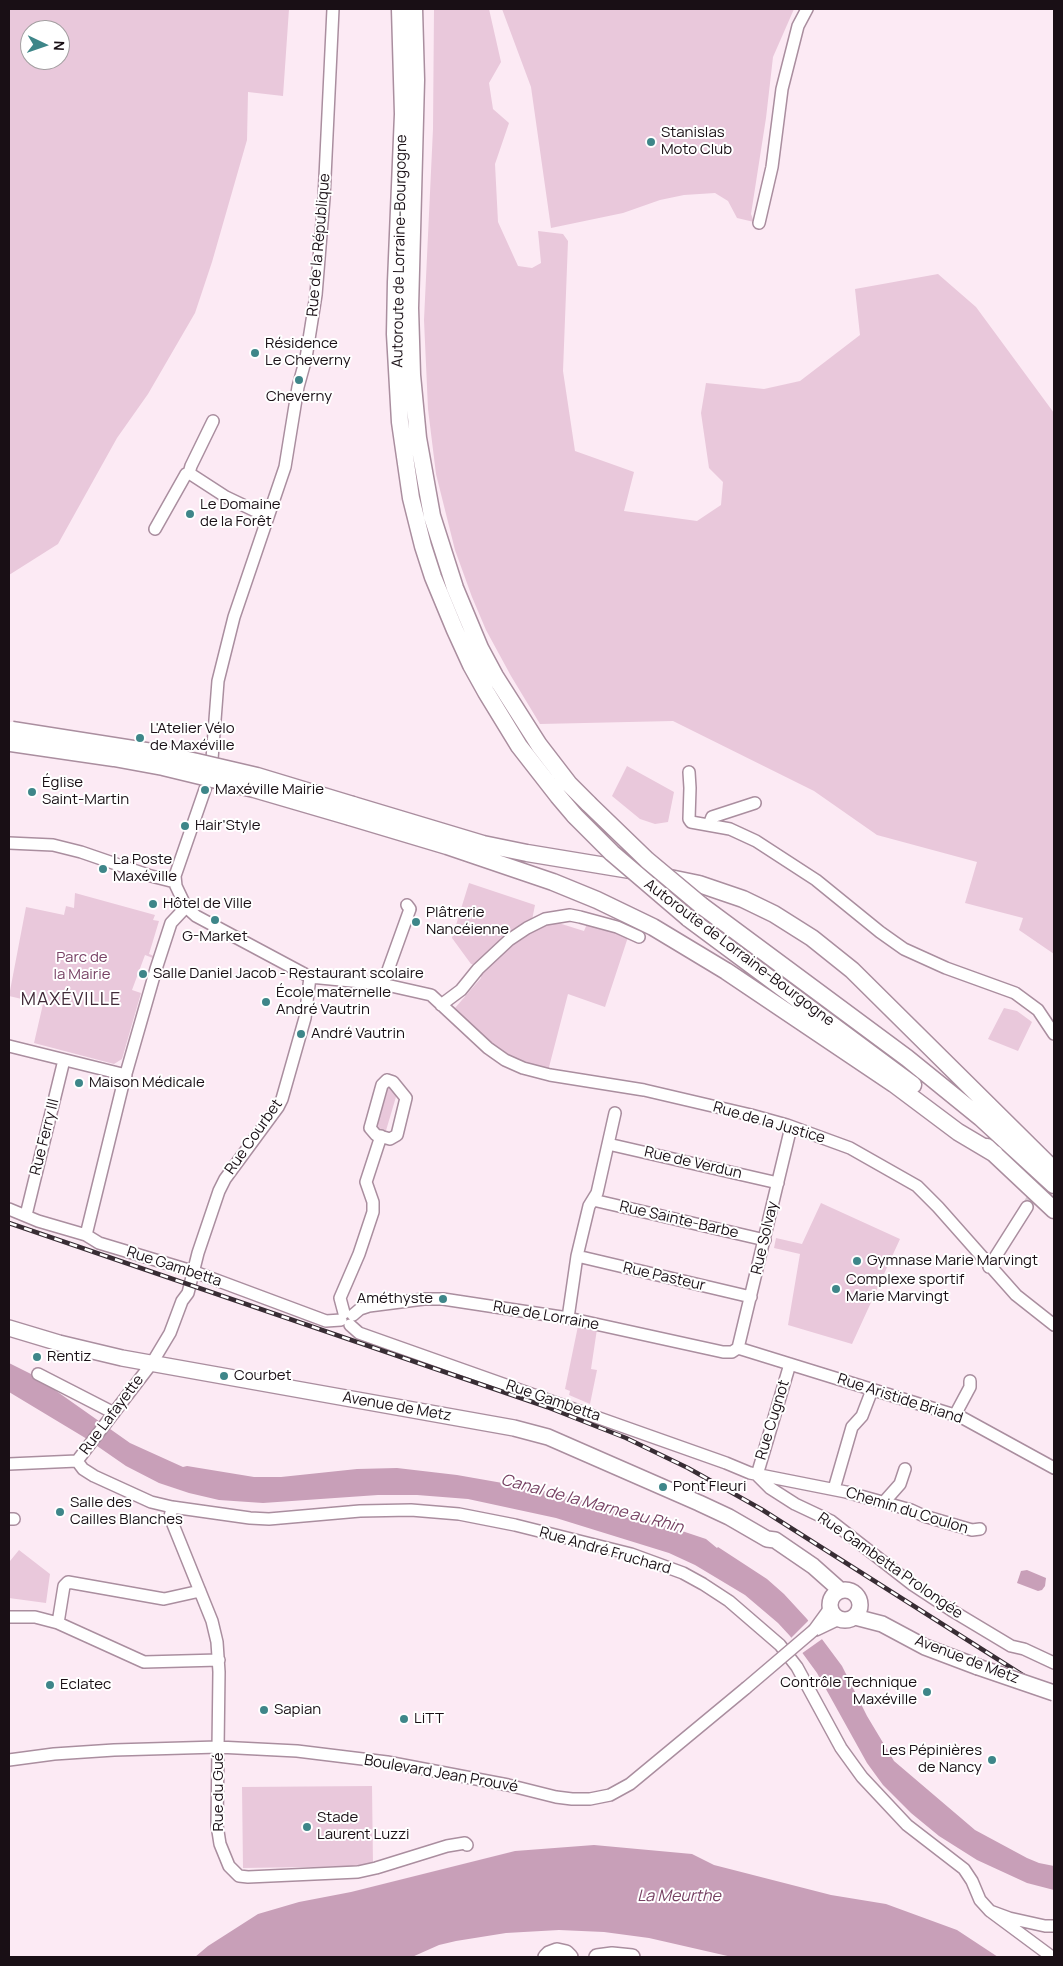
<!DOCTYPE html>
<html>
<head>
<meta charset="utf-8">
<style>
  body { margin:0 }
  #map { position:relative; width:1063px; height:1966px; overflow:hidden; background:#fceaf4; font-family:Manrope,sans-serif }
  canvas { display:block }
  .frame { position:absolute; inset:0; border:10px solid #190f15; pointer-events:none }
  .north { position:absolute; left:20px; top:20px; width:50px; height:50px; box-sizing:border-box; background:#fff; border:1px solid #a39fa1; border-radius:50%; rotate:93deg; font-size:14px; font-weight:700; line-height:20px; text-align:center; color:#190f15 }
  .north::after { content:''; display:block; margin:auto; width:18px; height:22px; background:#3e8689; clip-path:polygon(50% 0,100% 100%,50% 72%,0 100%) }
</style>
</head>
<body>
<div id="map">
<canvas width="1063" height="1966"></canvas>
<div class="frame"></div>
<div class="north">N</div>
</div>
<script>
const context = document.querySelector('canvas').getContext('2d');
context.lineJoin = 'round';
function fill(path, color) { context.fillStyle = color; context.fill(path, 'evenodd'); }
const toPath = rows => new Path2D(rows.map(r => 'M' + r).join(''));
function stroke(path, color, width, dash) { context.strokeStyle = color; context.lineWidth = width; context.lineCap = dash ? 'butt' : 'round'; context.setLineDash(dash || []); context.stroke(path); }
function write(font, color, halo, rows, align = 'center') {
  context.font = font + ' Manrope,sans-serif'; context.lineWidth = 4; context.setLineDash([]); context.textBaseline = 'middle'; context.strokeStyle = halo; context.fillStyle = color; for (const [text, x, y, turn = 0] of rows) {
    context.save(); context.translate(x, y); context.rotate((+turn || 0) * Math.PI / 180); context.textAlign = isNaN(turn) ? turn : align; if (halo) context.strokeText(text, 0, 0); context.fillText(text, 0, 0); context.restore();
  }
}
const green = toPath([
  [9,9,289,9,283,96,248,92,247,140,212,262,195,313,148,394,117,438,58,544,9,575],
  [30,30,60,30,60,60,30,60],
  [434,9,489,9,501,62,489,83,493,109,509,123,495,164,498,222,518,266,532,268,541,263,538,231,563,234,568,241,563,371,575,451,634,472,624,511,697,521,721,505,723,482,709,468,701,413,706,383,764,389,800,381,860,335,855,289,938,274,976,307,1054,413,1054,954,1019,930,1023,918,965,903,977,862,877,835,814,791,673,721,540,724,511,676,486,630,472,597,455,550,436,474,428,409,424,320,433,129],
  [502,9,794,9,773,57,766,118,751,214,754,222,737,218,728,201,715,193,684,195,660,200,623,213,551,228,531,87],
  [627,766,674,792,668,822,655,824,640,819,612,796],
  [469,883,535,905,532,920,477,964,471,964,452,938],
  [75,893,155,915,153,920,159,921,149,954,154,956,153,958,145,955,132,990,141,993,122,1059,114,1064,34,1043,43,1004,9,996,26,907,64,915,66,906,74,908],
  [552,921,584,931,587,924,629,934,605,1007,568,994,548,1071,519,1062,485,1042,455,1013,455,1008,481,978,482,970,517,938],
  [1004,1008,1017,1011,1032,1022,1018,1051,988,1039],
  [386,1084,398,1090,385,1134,374,1131,376,1114,379,1119,382,1111,379,1105,380,1101,383,1106,387,1092,385,1089],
  [821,1203,900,1239,852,1344,788,1325,800,1254,774,1248,776,1238,802,1244],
  [578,1326,597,1329,591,1369,597,1370,590,1404,569,1395,570,1391,565,1389],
  [19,1550,50,1574,46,1603,9,1598,10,1561],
  [372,1786,373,1866,243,1868,242,1787]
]);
const water = toPath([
  [9,1363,35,1376,130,1443,183,1467,187,1466,254,1477,281,1477,357,1469,397,1468,457,1475,531,1488,610,1507,706,1539,717,1548,718,1547,767,1579,784,1594,807,1619,842,1666,867,1716,894,1761,975,1830,1027,1858,1039,1863,1054,1866,1054,1890,1027,1883,977,1860,939,1836,911,1813,883,1785,867,1763,817,1673,790,1636,778,1623,745,1595,695,1565,669,1553,556,1518,468,1499,417,1495,378,1495,263,1503,219,1500,189,1493,159,1483,126,1466,87,1439,9,1392],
  [1027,1570,1046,1578,1045,1586,1042,1590,1038,1591,1017,1583,1021,1571],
  [594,1845,692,1854,714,1865,831,1895,886,1904,957,1930,998,1957,732,1957,649,1938,604,1932,559,1930,506,1933,456,1941,439,1945,412,1957,195,1957,208,1946,258,1914,299,1902,351,1892,515,1851]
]);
const pier = toPath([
  [810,1619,825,1637,801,1654,789,1640]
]);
const minorTunnel = toPath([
  [1027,1207,1048,1171]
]);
const minor = toPath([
  [333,9,324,198,316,295,306,358,298,387,285,467,234,617,218,681,211,772,175,876,176,886,186,907,196,916,310,977,382,984,431,995,488,1048,505,1060,523,1068,550,1075,644,1090,751,1115,787,1125,850,1148,917,1186,938,1207,1016,1295,1054,1325],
  [759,223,772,167,782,89,798,26,807,9],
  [189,473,226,497,268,517],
  [189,473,191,466,213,421],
  [155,529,186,474,189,473],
  [689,772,690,788,689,819,691,822,730,829,756,841,816,880,880,932,904,949,946,968,1015,993,1038,1010,1054,1034],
  [709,825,712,817,755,803],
  [9,843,53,845,81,852,151,876,175,882],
  [383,984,410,909,407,905],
  [441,1005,461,990,478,969,509,940,527,928,545,919,570,915,580,917,617,927,639,937],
  [9,1046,126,1075],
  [387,1080,393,1082,406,1098,397,1135,390,1139,376,1135,370,1128,382,1085,387,1080],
  [608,1144,778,1183],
  [593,1200,765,1240],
  [9,1209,38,1221,86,1235,99,1243,192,1271,326,1321,341,1320],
  [26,1215,64,1060],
  [86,1235,123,1084,156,969,171,923,186,907],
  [577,1256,751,1297],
  [989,1267,1027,1207],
  [344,1313,340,1298,359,1254,373,1212,373,1202,366,1182,381,1136],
  [353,1315,360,1309,369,1306,424,1299,443,1299,568,1318,723,1352,732,1352,738,1348],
  [568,1318,577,1256,589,1206,597,1193,615,1113],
  [350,1325,359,1333,726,1463,750,1473,846,1492,911,1510,924,1516,972,1530,980,1529],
  [738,1348,961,1417,1054,1468],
  [738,1348,791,1127],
  [38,1374,114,1413],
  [955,1415,970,1387,970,1381],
  [77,1461,83,1469,94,1476,151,1502,172,1507,250,1518,269,1519,360,1511,411,1510,459,1514,515,1525,631,1554,683,1573,703,1584,729,1601,780,1645,797,1667,841,1748,862,1777,907,1825,964,1869,972,1881,980,1900,990,1911],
  [9,1464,77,1461,152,1363,170,1333,182,1301,188,1293,198,1253,219,1191,225,1179,278,1107,282,1099,305,1018,310,977],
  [757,1475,770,1488,795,1504,831,1521,913,1585,951,1610,1011,1646,1024,1649,1054,1663],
  [757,1475,790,1364],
  [834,1489,852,1427,862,1416,872,1390],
  [884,1502,900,1484,905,1469],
  [172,1507,170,1517,212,1621,217,1642,219,1672,217,1825,220,1844,229,1866,239,1876,248,1877,358,1872,376,1868,447,1846,465,1843,467,1845],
  [9,1519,14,1519],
  [9,1617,35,1617,58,1623,144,1662,219,1660],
  [58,1623,64,1586,68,1582,164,1599,200,1591],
  [814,1630,830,1608],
  [816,1630,839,1619],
  [9,1760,54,1754,114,1750,218,1747,297,1751,387,1762,508,1785,556,1797,572,1799,590,1799,610,1795,630,1784,746,1688],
  [1052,1957,990,1911,1009,1918,1045,1926,1054,1926]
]);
const major = toPath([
  [9,1328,59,1343,122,1358,514,1428,548,1437,699,1503,729,1517,767,1539,775,1540,813,1566,840,1590],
  '830 1605a15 15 0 1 1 30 0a15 15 0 1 1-30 0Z',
  [855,1617,882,1624,925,1647,978,1667],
  [546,1957,549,1954,557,1951,566,1953,570,1957],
  [597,1957,612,1955,632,1957]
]);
const highway = toPath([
  [400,9,403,114,396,282,395,334,400,422,411,498,423,546,433,577,455,630,471,665,486,692,519,746,558,796,575,816],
  [414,9,416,80,410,308,412,375,418,438,432,516,455,588,480,648,495,676,539,745,569,784,589,804],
  [353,805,483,844,527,853,636,871,699,884,743,899,774,914,812,938,852,970,1054,1170],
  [350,817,447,846,553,882,597,900,653,927,726,971,894,1084,958,1132,995,1154],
  [702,906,907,1058,981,1118,1054,1185],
  [688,918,913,1085],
  [987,1147,1054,1210]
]);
const rail = toPath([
  [9,1223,547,1407,626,1438,688,1468,761,1509,1054,1695]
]);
const minorBridge = toPath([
  [746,1688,814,1630]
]);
const majorBridge = toPath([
  [978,1667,1054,1693]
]);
const highwayBridge = toPath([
  [12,730,152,752,197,762,257,776,353,805],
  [11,743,114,758,163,767,254,789,350,817],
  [589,804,647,860,702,906],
  [575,816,612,853,688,918]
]);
const markers = [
  [651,142,5,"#3e8689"],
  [255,353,5,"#3e8689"],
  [299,380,5,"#3e8689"],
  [190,514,5,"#3e8689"],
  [140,738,5,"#3e8689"],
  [205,790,5,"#3e8689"],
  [32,792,5,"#3e8689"],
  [185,826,5,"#3e8689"],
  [103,869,5,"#3e8689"],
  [153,904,5,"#3e8689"],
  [215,920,5,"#3e8689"],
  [416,922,5,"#3e8689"],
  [143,974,5,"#3e8689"],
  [266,1002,5,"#3e8689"],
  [301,1034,5,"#3e8689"],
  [79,1083,5,"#3e8689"],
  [857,1261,5,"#3e8689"],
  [836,1289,5,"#3e8689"],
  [443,1299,5,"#3e8689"],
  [37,1357,5,"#3e8689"],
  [224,1376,5,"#3e8689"],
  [663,1487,5,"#3e8689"],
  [60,1512,5,"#3e8689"],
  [50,1685,5,"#3e8689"],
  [927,1692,5,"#3e8689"],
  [264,1710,5,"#3e8689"],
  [404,1719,5,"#3e8689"],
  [992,1760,5,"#3e8689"],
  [307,1827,5,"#3e8689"]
];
const poiNames = [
  ["Stanislas",661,133],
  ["Moto Club",661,150],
  ["Résidence",265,344],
  ["Le Cheverny",265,361],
  ["Cheverny",299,397,"center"],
  ["Le Domaine",200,505],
  ["de la Forêt",200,522],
  ["L'Atelier Vélo",150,729],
  ["de Maxéville",150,746],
  ["Église",42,783],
  ["Saint-Martin",42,800],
  ["Maxéville Mairie",215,790],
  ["Hair'Style",195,826],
  ["La Poste",113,860],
  ["Maxéville",113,877],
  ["Hôtel de Ville",163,904],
  ["Plâtrerie",426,913],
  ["Nancéienne",426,930],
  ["G-Market",215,937,"center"],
  ["Salle Daniel Jacob - Restaurant scolaire",153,974],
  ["École maternelle",276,993],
  ["André Vautrin",276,1010],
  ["André Vautrin",311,1034],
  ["Maison Médicale",89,1083],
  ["Gymnase Marie Marvingt",867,1261],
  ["Complexe sportif",846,1280],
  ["Marie Marvingt",846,1297],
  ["Améthyste",433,1299,"right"],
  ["Rentiz",47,1357],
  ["Courbet",234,1376],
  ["Pont Fleuri",673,1487],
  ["Salle des",70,1503],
  ["Cailles Blanches",70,1520],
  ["Contrôle Technique",917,1683,"right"],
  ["Maxéville",917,1700,"right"],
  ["Eclatec",60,1685],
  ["Sapian",274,1710],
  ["LiTT",414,1719],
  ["Les Pépinières",982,1751,"right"],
  ["de Nancy",982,1768,"right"],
  ["Stade",317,1818],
  ["Laurent Luzzi",317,1835]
];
const streetNames = [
  ["Rue de la République",319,245,-85],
  ["Autoroute de Lorraine-Bourgogne",400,251,-89],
  ["Autoroute de Lorraine-Bourgogne",739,953,37],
  ["Rue de la Justice",769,1123,16],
  ["Rue Ferry III",45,1137,-76],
  ["Rue Courbet",254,1137,-55],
  ["Rue de Verdun",693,1163,13],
  ["Rue Sainte-Barbe",679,1220,13],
  ["Rue Solvay",765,1238,-77],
  ["Rue Gambetta",174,1267,18],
  ["Rue Pasteur",664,1277,13],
  ["Rue de Lorraine",546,1316,10],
  ["Rue Aristide Briand",900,1399,18],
  ["Rue Gambetta",553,1401,19],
  ["Avenue de Metz",397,1407,10],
  ["Rue Lafayette",112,1415,-53],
  ["Rue Cugnot",773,1420,-73],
  ["Chemin du Coulon",907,1511,17],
  ["Rue André Fruchard",605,1551,16],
  ["Rue Gambetta Prolongée",890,1566,35],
  ["Avenue de Metz",967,1660,21],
  ["Boulevard Jean Prouvé",441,1774,10],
  ["Rue du Gué",219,1792,-90]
];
const parkNames = [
  ["Parc de",82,958],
  ["la Mairie",82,975]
];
const waterNames = [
  ["Canal de la Marne au Rhin",592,1504,15],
  ["La Meurthe",679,1897]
];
const quarterNames = [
  ["MAXÉVILLE",71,1000]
];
fill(green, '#e9c8db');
fill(water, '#c89fb8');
fill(pier, '#fceaf4');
stroke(minorTunnel, '#dac9d3', 11, [11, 5.5]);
stroke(minor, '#aa8e9f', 14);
stroke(major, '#aa8e9f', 18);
stroke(highway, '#aa8e9f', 19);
stroke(minor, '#fff', 11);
stroke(major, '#fff', 15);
stroke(highway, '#fff', 16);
stroke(rail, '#382d34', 4.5);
stroke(rail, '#fff', 2.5, [8]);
stroke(minorBridge, '#aa8e9f', 14, []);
stroke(majorBridge, '#aa8e9f', 18, []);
stroke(highwayBridge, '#aa8e9f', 19, []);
stroke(minorBridge, '#fff', 11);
stroke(majorBridge, '#fff', 15);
stroke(highwayBridge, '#fff', 16);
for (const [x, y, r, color] of markers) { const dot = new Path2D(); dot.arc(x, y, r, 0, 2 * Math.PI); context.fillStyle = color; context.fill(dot); stroke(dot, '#fff', 2); }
write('15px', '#190f15', '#fff', poiNames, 'left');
write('15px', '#190f15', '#fff', streetNames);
write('15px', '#784265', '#fff', parkNames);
write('italic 16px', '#753f61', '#fff', waterNames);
context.letterSpacing = '1px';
write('18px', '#412a38', '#fff', quarterNames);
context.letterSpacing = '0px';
</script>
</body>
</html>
